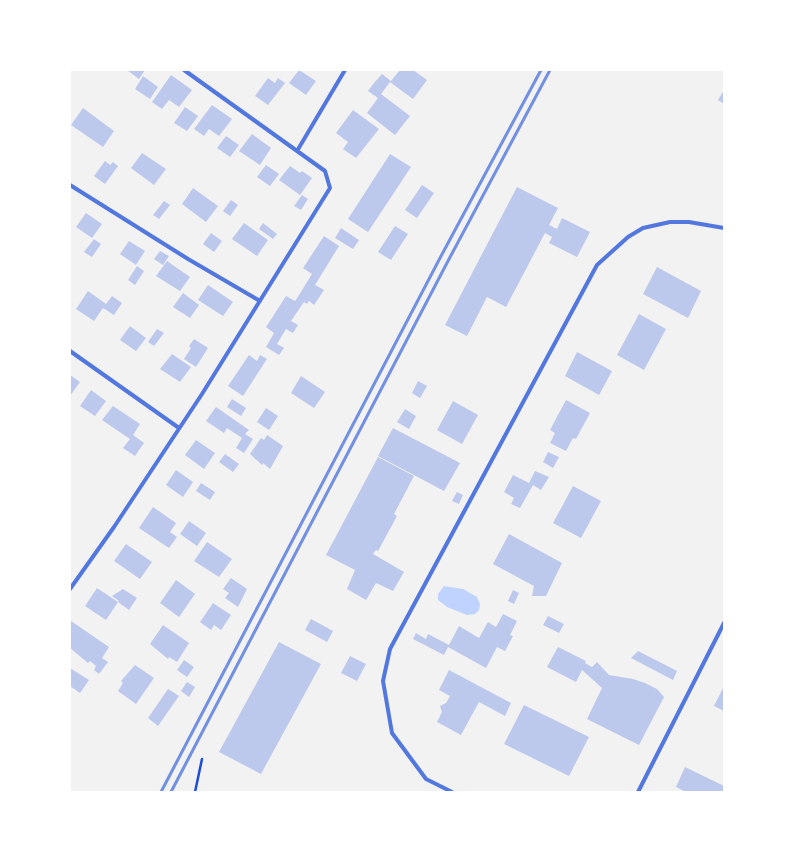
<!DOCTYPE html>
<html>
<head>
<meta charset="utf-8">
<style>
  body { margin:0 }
  #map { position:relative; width:794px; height:862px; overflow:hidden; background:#f2f2f2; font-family:Quicksand,sans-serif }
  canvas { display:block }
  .frame { position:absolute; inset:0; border:71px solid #fff; pointer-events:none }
</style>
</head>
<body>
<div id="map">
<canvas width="794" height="862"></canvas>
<div class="frame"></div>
</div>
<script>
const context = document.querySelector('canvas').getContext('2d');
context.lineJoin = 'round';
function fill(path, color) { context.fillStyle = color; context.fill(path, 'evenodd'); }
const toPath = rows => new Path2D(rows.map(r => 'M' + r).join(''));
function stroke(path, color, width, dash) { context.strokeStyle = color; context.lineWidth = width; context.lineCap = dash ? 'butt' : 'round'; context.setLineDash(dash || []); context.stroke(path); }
const water = toPath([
  [444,586,463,589,477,597,480,604,479,610,475,614,467,615,447,607,438,600,438,594]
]);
const building = toPath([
  [127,70,145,70,139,79],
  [299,70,316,81,306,95,289,83],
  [400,70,413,70,427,80,413,99,390,82,381,94,410,116,395,135,367,113,378,98,368,91,374,83,382,74,391,81],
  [171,75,192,90,179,107,169,100,162,109,152,102],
  [143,76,158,87,150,99,135,89],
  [268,78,275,83,278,78,285,83,268,105,255,96],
  [724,90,724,104,718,100],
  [212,105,232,119,219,136,209,129,204,136,194,129],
  [185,107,198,116,187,131,174,123],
  [83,108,114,131,103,147,71,125],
  [353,110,379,129,356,158,343,149,348,142,336,133],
  [252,134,271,148,260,165,239,151],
  [226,136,239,145,230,157,217,148],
  [142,153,166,169,154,185,131,168],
  [390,154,411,167,368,232,348,219],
  [105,161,110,165,113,162,118,166,105,184,94,176],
  [266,165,279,174,270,186,257,177],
  [290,166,300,173,302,171,312,178,300,195,279,180],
  [422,185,434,193,417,218,405,210],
  [517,187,558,208,549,225,557,229,562,218,590,232,577,257,549,243,552,237,545,233,506,307,487,297,467,336,445,325],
  [193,188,218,206,206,222,182,204],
  [302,195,308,199,301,210,294,206],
  [231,200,238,205,230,216,223,211],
  [164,201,170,205,159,219,153,215],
  [86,213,102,224,92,238,76,227],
  [244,223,268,240,257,256,232,239],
  [263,223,277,234,273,239,259,229],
  [395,226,408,234,391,260,378,252],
  [341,228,359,240,353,249,335,238],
  [211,233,222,241,214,252,203,244],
  [324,236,339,246,315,285,324,290,314,305,309,301,307,304,304,302,291,321,298,325,293,333,286,329,277,344,284,348,279,355,266,347,274,333,266,327,286,296,295,301,299,295,312,274,303,268],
  [94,239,101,244,92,257,84,252],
  [129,241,145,251,136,265,120,254],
  [160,251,169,256,163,265,154,259],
  [167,261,190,277,180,291,156,276],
  [137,266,144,271,135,285,128,280],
  [657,267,701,291,688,318,643,294],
  [208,285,233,302,223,316,198,300],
  [88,291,106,304,112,296,122,303,114,315,103,308,94,321,76,309],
  [183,293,199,305,190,318,173,307],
  [639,314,666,329,644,370,617,355],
  [130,326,146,338,136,351,120,340],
  [157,329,164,333,154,346,148,342],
  [194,339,208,348,196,367,184,359,191,348,189,346],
  [577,352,612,371,599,395,565,376],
  [172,354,191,367,180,382,160,369],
  [249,355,257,361,260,355,267,359,243,396,228,386],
  [70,375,80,382,70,396],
  [301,376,325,392,314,408,291,393],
  [418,381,427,386,420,398,412,393],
  [91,390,106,401,95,416,80,406],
  [232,399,246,408,241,416,227,407],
  [566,400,590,413,576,439,573,438,566,451,550,443,555,433,550,430],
  [453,401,478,415,462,444,437,430],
  [113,406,140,424,133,435,144,443,135,456,123,448,130,439,102,420],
  [216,407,249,430,245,434,253,439,244,453,236,448,242,438,227,428,224,433,206,421],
  [266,408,278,416,269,430,257,422],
  [405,409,416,416,409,429,397,422],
  [393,428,460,463,444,491,378,456],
  [267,435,283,446,270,469,263,463,262,465,250,454,261,438,264,440],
  [196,440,215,453,204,469,185,455],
  [548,452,559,457,553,468,543,462],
  [225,454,239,464,233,472,219,462],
  [378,457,414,476,394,514,397,516,378,551,376,550,373,554,404,572,393,591,376,583,366,600,347,589,355,570,326,555],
  [176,470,193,482,183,497,166,485],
  [535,471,549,477,541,490,533,485,520,508,511,504,514,498,504,492,513,475,529,483],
  [201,483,215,492,210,500,196,491],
  [573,486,601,501,581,538,553,523],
  [457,492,463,495,459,504,452,501],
  [153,507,176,523,170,532,177,537,169,548,139,528],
  [189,521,206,533,197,546,180,534],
  [509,534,562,563,546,596,532,596,534,586,493,564],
  [207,542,232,559,219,577,194,561],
  [126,544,152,562,140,579,114,561],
  [231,578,247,589,238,607,225,598,229,593,223,589],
  [176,580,195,594,179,617,160,603],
  [97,588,118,602,119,601,112,596,123,589,137,598,129,610,118,602,106,620,85,606],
  [513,590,519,593,514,604,508,601],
  [213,603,231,615,221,630,214,625,211,630,200,622],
  [503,614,517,621,510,635,513,636,505,651,497,647,486,668,448,647,444,655,413,639,416,633,426,639,428,634,449,645,459,626,479,638,488,622,496,627],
  [548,616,564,624,559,633,543,625],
  [311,619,333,631,327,642,305,630],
  [71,621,109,647,102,658,108,662,99,674,94,670,96,666,90,661,88,663,70,648],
  [163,625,189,643,177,662,169,657,168,659,150,644],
  [279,642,321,664,261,774,219,752],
  [558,647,586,661,585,663,592,667,597,662,609,675,633,679,645,683,657,689,664,697,639,745,587,719,602,688,582,670,576,682,547,667],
  [638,651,677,671,673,680,631,658],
  [350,656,366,664,357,681,341,673],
  [184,660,194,667,187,677,177,670],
  [135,665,154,678,136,704,118,691,123,683,121,681],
  [70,668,89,680,80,693,70,686],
  [449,670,511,703,505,716,479,702,461,735,437,722,442,712,440,706,446,703,450,696,439,690],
  [187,682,195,687,189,697,181,691],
  [724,686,724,711,714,706],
  [168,689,179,696,158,726,148,718],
  [524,705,589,737,569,776,504,744],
  [685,767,724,786,724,792,686,792,676,787]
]);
const path = toPath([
  [195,792,202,759]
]);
const minor = toPath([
  [297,151,345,70],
  [70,185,188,259,260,301],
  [70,351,179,428],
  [70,589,114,527,202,394,330,188,325,171,184,70],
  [452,792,426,779,392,733,383,681,390,649,597,265,628,237,643,228,670,222,689,222,724,228],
  [638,792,724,623]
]);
const rail = toPath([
  [161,792,440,258,541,70],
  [171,792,448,261,550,70]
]);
fill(water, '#bfd3fe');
fill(building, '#bdc9ec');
stroke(path, '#1d4ed8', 2.5);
stroke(minor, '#5277de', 4);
stroke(rail, '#7290e2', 3);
</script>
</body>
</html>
